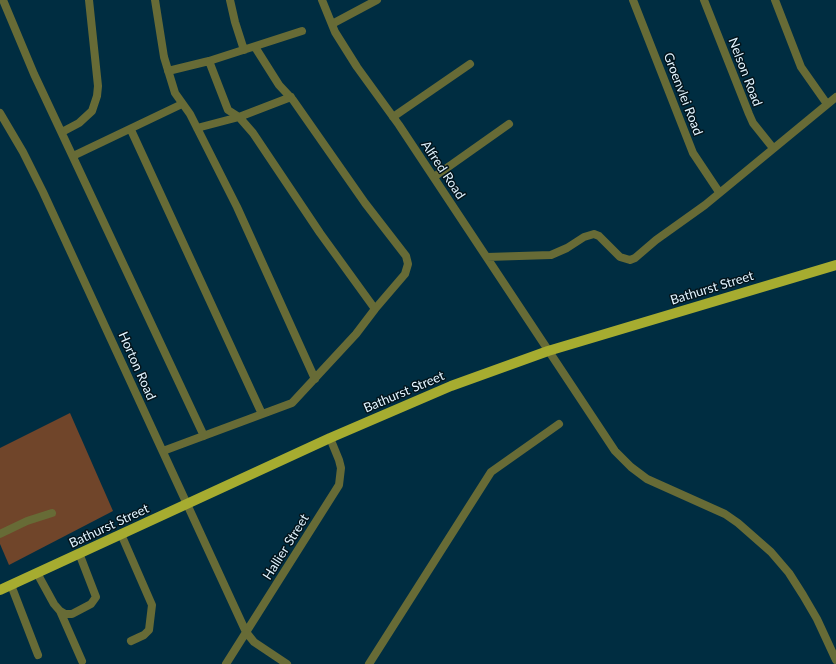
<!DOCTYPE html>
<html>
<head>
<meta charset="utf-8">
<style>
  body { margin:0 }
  canvas { display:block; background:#002d41 }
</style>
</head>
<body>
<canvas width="836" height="664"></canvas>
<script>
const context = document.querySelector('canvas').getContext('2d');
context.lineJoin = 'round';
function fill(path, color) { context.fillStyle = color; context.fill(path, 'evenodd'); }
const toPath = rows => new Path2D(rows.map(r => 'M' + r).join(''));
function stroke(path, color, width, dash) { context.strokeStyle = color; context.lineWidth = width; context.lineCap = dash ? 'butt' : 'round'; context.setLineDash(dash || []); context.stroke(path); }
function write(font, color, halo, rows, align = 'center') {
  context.font = font + ' Lato,sans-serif'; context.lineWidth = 3; context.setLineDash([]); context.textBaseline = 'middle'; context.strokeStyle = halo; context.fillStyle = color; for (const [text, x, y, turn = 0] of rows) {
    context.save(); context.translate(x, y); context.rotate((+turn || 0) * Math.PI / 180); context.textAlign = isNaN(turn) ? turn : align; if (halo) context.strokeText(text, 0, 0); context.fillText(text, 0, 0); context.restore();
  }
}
const green = toPath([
  [70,413,113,511,9,565,0,544,0,448]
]);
const minor = toPath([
  [3,0,34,74,204,436],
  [155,0,164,57,175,93,190,114,237,207,315,379],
  [230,0,235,22,244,50],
  [322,0,335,32,357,67,399,125,615,451,631,467,647,479,725,514,738,523,771,552,789,573,803,595,817,619,836,660],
  [633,0,693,153,719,192],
  [704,0,749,114,753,123,773,148],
  [775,0,801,67,827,104],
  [332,24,377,0],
  [209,61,228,110,239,117,253,133,320,233,375,309],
  [168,71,209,61,302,31],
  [0,113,23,152,43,192,246,632,254,642,287,664],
  [393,117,470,64],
  [197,128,239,117,291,97],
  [131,130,262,414],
  [62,132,79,123,92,111,97,96,98,86,89,0],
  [73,156,182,104],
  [434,177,509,124],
  [487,257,551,255,567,248,584,237,594,234,599,236,620,257,630,260,635,258,656,240,705,205,836,97],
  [163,451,292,403,356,334,375,309,405,274,408,264,406,256,365,203,293,100,279,85,255,47],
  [0,534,27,521,52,513],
  [121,534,152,605,149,630,144,635,131,641],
  [37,573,54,604,60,611,65,614,72,614,91,604,96,597,79,553],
  [11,585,38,655],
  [60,611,82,661],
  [226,664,339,485,341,468,339,460,330,438],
  [369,664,491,472,559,424]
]);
const major = toPath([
  [0,590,330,438,451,386,548,351,836,265]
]);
const streetNames = [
  ["Nelson Road",745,72,69],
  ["Groenvlei Road",683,94,69],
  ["Alfred Road",443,170,56],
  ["Bathurst Street",712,288,-17],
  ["Horton Road",137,366,66],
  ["Bathurst Street",404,392,-23],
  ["Bathurst Street",109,526,-25],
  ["Hallier Street",286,547,-58]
];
fill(green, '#70452a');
stroke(minor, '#676b36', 8);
stroke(major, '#a6ac30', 10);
write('13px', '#e2f4ff', '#03141c', streetNames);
</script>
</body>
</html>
